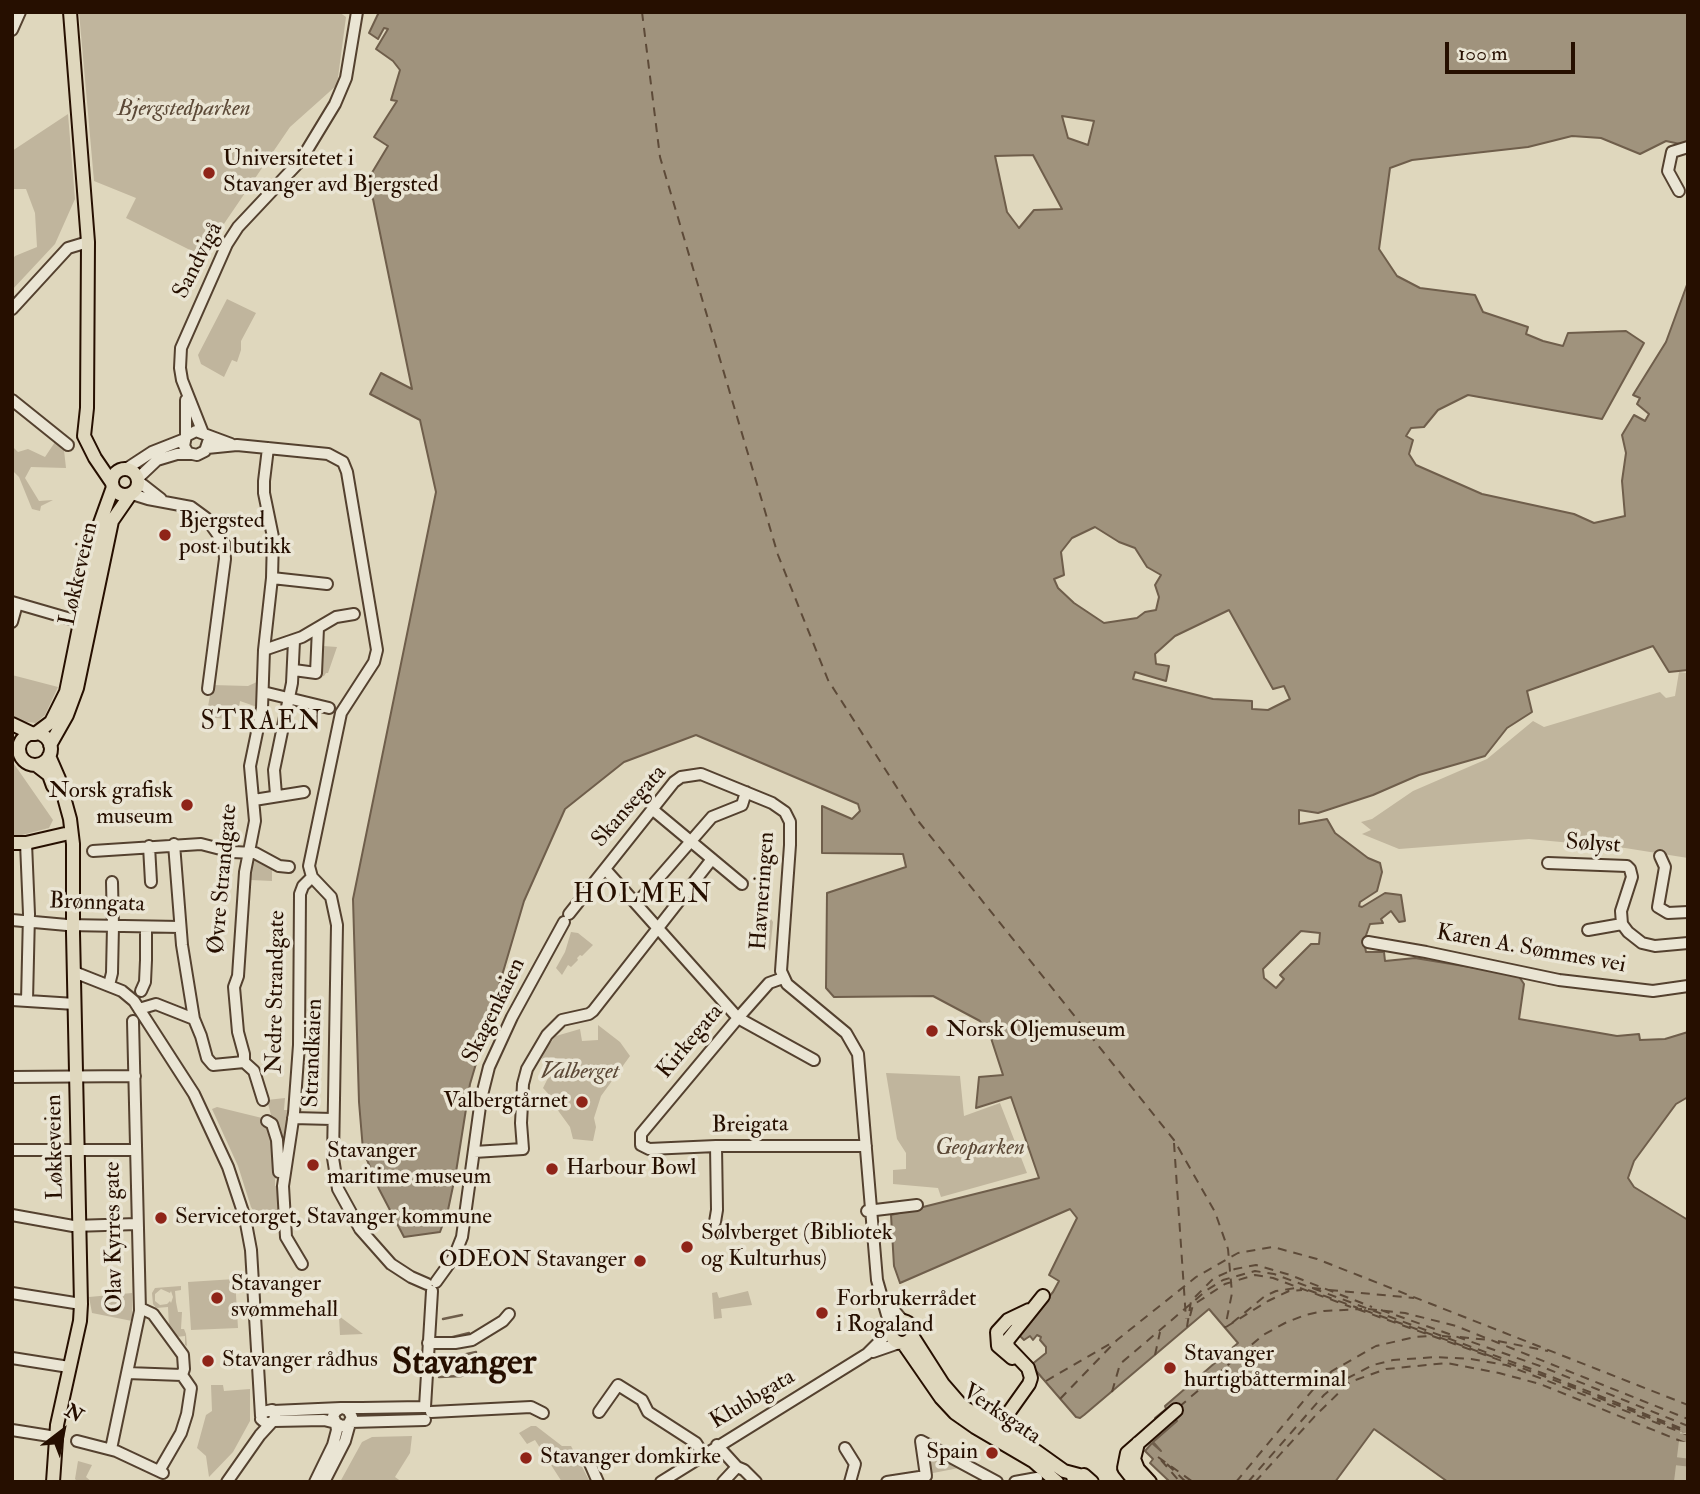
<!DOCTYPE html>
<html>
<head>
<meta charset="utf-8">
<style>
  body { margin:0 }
  #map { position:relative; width:1700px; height:1494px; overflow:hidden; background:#dfd7bd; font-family:"IM FELL Double Pica",serif }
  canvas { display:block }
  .frame { position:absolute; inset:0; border:14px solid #260f00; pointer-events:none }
  .north { position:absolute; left:28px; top:1396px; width:70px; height:70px; -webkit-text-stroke:5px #eae5d4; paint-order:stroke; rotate:32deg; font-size:19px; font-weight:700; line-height:28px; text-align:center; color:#260f00 }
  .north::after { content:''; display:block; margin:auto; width:24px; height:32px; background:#260f00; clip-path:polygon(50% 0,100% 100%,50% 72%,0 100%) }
  .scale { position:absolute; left:1445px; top:42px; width:130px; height:32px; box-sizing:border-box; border:4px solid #260f00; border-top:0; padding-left:9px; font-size:21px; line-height:24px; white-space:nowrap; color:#260f00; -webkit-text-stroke:5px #eae5d4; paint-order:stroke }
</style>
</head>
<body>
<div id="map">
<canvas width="1700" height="1494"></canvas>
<div class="frame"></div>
<div class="north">N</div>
<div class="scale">100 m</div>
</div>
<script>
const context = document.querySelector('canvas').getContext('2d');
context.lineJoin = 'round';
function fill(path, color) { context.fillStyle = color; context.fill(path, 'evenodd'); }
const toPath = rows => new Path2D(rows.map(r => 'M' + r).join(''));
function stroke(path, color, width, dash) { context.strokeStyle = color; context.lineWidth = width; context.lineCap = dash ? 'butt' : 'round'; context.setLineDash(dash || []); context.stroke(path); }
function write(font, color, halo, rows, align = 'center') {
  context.font = font + ' "IM FELL Double Pica",serif'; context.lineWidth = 7; context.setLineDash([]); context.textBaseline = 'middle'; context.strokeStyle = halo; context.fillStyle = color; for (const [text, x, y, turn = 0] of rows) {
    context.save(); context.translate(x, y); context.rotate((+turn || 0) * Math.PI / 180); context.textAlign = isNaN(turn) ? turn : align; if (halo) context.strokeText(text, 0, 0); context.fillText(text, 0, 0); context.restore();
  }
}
const green = toPath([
  [79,12,339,12,346,17,337,85,290,127,202,256,126,218,136,198,94,181],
  [68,114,75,199,55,244,12,290,12,260,15,256,37,247,35,213,26,189,12,189,12,151],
  [227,299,256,313,241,341,241,350,237,362,232,360,224,377,201,364,198,355],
  [55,442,64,450,66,468,31,467,25,478,39,501,53,500,41,506,40,511,32,509,19,477,12,470,12,446,18,452,28,449,45,457],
  [322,643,323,646,337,647,328,673,326,673,324,676,318,677],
  [1679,672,1688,673,1688,858,1625,848,1529,839,1399,849,1362,834,1371,830,1361,822,1372,819,1413,791,1487,759,1533,721,1544,727,1660,692,1666,698,1675,696],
  [12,675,58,687,45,715,36,723,19,721,12,716],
  [259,681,257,707,240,701,238,713,228,713,227,719,206,717,212,685,248,686],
  [12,761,53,820,49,828,22,835,12,835],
  [257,858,272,869,272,881,251,880,252,861],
  [771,919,773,922,770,951,755,929],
  [571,932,578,933,593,945,582,956,580,955,577,958,578,960,571,967,568,965,562,975,556,968,565,952],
  [598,1025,620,1042,630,1056,601,1096,594,1118,596,1127,593,1141,573,1139,570,1127,554,1105,553,1099,543,1088,548,1078,545,1071,547,1067,542,1058,546,1048,556,1036,580,1029,582,1041,598,1040],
  [886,1073,960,1076,964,1116,1000,1103,1027,1173,941,1197,938,1188,893,1184,893,1170,906,1169,906,1153,897,1139],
  [285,1098,284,1110,291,1110,285,1133,282,1173,275,1179,275,1186,281,1187,280,1217,258,1219,251,1207,238,1166,212,1109,217,1107,262,1118,271,1115,267,1100],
  [235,1279,238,1328,191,1330,188,1282],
  [181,1286,181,1290,175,1291,176,1302,178,1312,182,1312,181,1329,184,1329,186,1334,187,1346,185,1345,185,1336,176,1337,169,1328,168,1307,156,1308,153,1304,152,1293,155,1288],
  [161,1289,170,1293,171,1291,173,1297,171,1303,170,1301,167,1304,160,1305,155,1301,155,1294],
  [748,1291,752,1305,721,1309,722,1318,714,1319,712,1293,717,1292,719,1298],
  [132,1293,132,1321,92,1313,89,1297],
  [339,1316,363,1334,340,1335],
  [211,1385,223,1385,224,1391,250,1389,250,1421,233,1452,209,1477,206,1456,197,1448,206,1415,212,1411],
  [531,1426,536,1426,562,1446,571,1446,590,1482,562,1482,535,1440,527,1444,519,1433],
  [412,1436,410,1453,395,1477,402,1482,340,1482,362,1442,372,1437],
  [926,1451,932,1451,964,1467,928,1474],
  [78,1461,92,1465,86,1477,92,1482,78,1482,75,1479]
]);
const water = toPath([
  [379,12,1688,12,1688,142,1680,144,1666,141,1640,154,1601,138,1572,136,1528,147,1412,160,1390,168,1379,249,1397,276,1420,288,1475,295,1483,312,1528,327,1526,334,1543,341,1563,346,1568,333,1626,331,1644,343,1602,419,1468,395,1438,410,1424,427,1411,428,1406,436,1413,440,1409,454,1416,465,1482,494,1574,514,1594,523,1625,516,1622,481,1626,453,1622,435,1634,415,1645,421,1649,414,1637,404,1640,398,1633,395,1666,342,1688,282,1688,670,1669,672,1653,646,1527,691,1532,712,1507,728,1485,756,1419,775,1373,795,1318,813,1299,810,1299,824,1327,819,1335,833,1368,858,1380,863,1382,872,1377,891,1360,902,1359,906,1362,907,1385,893,1401,895,1405,921,1399,922,1391,911,1381,919,1383,923,1370,924,1364,941,1366,952,1384,952,1385,961,1415,958,1518,975,1524,984,1519,1019,1617,1036,1639,1034,1640,1040,1665,1039,1688,1032,1688,1097,1676,1104,1634,1161,1628,1178,1634,1187,1688,1220,1688,1482,1448,1482,1374,1429,1335,1482,1170,1482,1150,1463,1153,1459,1145,1451,1152,1443,1161,1451,1153,1442,1177,1421,1175,1419,1164,1429,1155,1418,1166,1409,1165,1406,1238,1343,1209,1309,1084,1415,1080,1418,1076,1417,1031,1365,1046,1353,1046,1347,1040,1340,1041,1337,1037,1335,1033,1340,1030,1336,1024,1340,1019,1335,1021,1330,1053,1292,1059,1281,1049,1275,1077,1218,1070,1209,900,1283,894,1266,891,1215,1039,1178,1011,1097,976,1108,979,1077,1003,1075,990,1035,980,1021,933,996,834,997,826,988,827,893,906,867,903,854,822,853,822,806,852,819,860,811,858,804,696,735,624,762,565,809,524,901,470,1084,456,1172,448,1210,440,1232,404,1237,379,1189,363,1150,359,1102,353,899,436,492,420,420,370,394,381,373,412,389,373,199,361,191,388,146,374,137,397,101,391,100,400,70,393,61,376,49,388,29,384,28,378,39,369,33,379,12],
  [1062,116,1094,121,1088,145,1068,138,1062,116],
  [1033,155,1062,209,1034,210,1019,228,1007,212,995,156,1033,155],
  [1095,527,1119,542,1135,548,1147,567,1161,575,1155,585,1159,597,1156,610,1145,612,1137,618,1104,623,1074,603,1058,588,1054,579,1064,575,1061,552,1072,538,1095,527],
  [1229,610,1273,689,1284,686,1290,699,1268,710,1252,709,1252,701,1213,699,1133,679,1135,672,1166,681,1169,666,1156,664,1155,654,1175,636,1229,610],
  [1301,931,1320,933,1319,944,1311,944,1280,975,1284,979,1276,988,1264,978,1263,969,1301,931]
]);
const stream = toPath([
  [443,1319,462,1315],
  [449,1338,469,1333],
  [441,1358,458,1356,476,1352],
  [439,1377,461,1376,482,1370]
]);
const ferry = toPath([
  [642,12,660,157,778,555,828,680,919,822,1174,1140,1215,1212,1228,1249,1232,1293,1225,1328],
  [1174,1143,1186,1319],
  [1312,1288,1324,1289],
  [1308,1290,1358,1308],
  [1329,1290,1414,1298],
  [1357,1309,1541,1375,1688,1433],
  [1368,1309,1405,1313,1456,1326,1688,1419],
  [1364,1310,1496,1358],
  [1381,1310,1540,1366,1688,1426],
  [1190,1316,1193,1305,1225,1284,1255,1275,1273,1278,1351,1307],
  [1232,1323,1265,1296,1276,1291,1296,1288],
  [1187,1327,1191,1301,1214,1278,1235,1269,1256,1265,1290,1275,1372,1307],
  [1226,1327,1268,1301,1289,1291,1302,1290],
  [1442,1336,1454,1337],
  [1460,1337,1489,1340],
  [1498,1341,1548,1351],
  [1155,1355,1160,1332],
  [1046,1381,1113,1342],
  [1112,1392,1120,1364,1207,1290,1223,1280,1255,1271,1274,1274,1542,1373,1688,1431],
  [1060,1399,1117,1340,1196,1277,1238,1253,1273,1247,1317,1259,1688,1405],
  [1179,1407,1263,1335,1285,1323,1305,1315,1324,1311,1362,1309],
  [1158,1457,1193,1482],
  [1161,1460,1180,1482],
  [1167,1464,1186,1482],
  [1236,1482,1316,1386,1332,1371,1376,1346,1415,1337,1430,1336],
  [1248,1482,1324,1395,1338,1383,1373,1365,1393,1360,1436,1357,1471,1359,1506,1365,1688,1435],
  [1255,1482,1316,1415,1350,1382,1386,1369,1447,1363,1499,1373,1540,1384,1688,1444]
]);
const highwayTunnel = toPath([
  [1682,1482,1688,1433]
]);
const minor = toPath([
  [12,30,20,12],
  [1679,191,1668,171,1672,152,1688,147],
  [12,309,68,248,88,242],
  [12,400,68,445],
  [186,400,186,436],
  [203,433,182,380,180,368,181,348,227,244,238,227,301,160,335,104,346,78,357,12],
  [208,442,205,451,197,455,188,453,184,446,186,436,196,431,231,444],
  [207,448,237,445,328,454,343,462,347,472,377,650,374,662,341,713,309,866,312,877,331,897,337,925,333,1158,338,1189,360,1229,391,1264,411,1277,427,1284],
  [126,469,152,452,185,439],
  [137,479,157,460,177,454,191,454],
  [138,481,161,499],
  [132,494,148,499,191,507,206,518,224,543,225,559,208,689],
  [272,578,327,584],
  [12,602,81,622],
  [12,622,17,604],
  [264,650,302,637,336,617,354,614],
  [294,670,316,673,318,628],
  [263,692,329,708],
  [276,795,274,770,292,683,294,641],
  [254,800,304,792],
  [652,809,742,884],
  [26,843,29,914,27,1001],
  [174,844,182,945,194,1019],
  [149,846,151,882],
  [93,851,201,844,232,852,255,853,279,866,289,867],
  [1660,856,1665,867,1658,907,1668,913,1688,912],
  [1548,863,1627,866,1630,869,1632,877,1621,911,1622,924,1628,932,1642,943,1655,946,1688,943],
  [605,869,738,1018,814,1060],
  [637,903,712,817,742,805,746,792],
  [569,914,674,782,681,777,701,774,772,803,785,812,790,822,790,845,781,971,787,984,846,1033,858,1054,877,1280,891,1329],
  [12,920,67,925,180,927],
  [1588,930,1622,924],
  [1368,942,1426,952,1559,980,1653,991,1688,986],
  [74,972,122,991,134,1001,194,1094,228,1167,245,1218,251,1250,261,1416],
  [783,978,769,983,738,1018,641,1134,641,1145,649,1149,716,1146,866,1146],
  [109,985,112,973,113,926,112,882],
  [141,991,145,982,146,960,146,927],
  [12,1000,75,1004],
  [139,1009,156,1004,194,1019,201,1036,207,1058,213,1065,244,1062],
  [244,1062,244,1054,238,1032,234,987,238,976,245,872,255,821,250,766,262,708,264,650,272,578,273,537,264,493,264,481,268,448],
  [244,1062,254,1071,263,1100],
  [12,1077,135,1076],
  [293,1118,332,1119],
  [267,1121,272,1124,277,1140,279,1172],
  [12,1150,135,1150],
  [474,1152,523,1149,521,1123,523,1084,527,1069,547,1035,562,1020,589,1014,593,1011,712,859],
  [867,1211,917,1205],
  [12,1215,73,1226,137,1224],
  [715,1222,717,1210,716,1146],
  [302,1264,286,1237,283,1186,294,1113,299,1045,300,894,303,886,312,877],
  [436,1282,454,1257,462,1237,481,1099,489,1067,512,1017,564,922],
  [12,1293,81,1304],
  [887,1302,903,1321],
  [140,1308,153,1314,183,1355,184,1369,182,1375,191,1388,187,1414,181,1433,159,1471],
  [428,1343,455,1343,472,1340,503,1321,509,1314],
  [873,1352,899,1343],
  [12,1358,69,1367],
  [127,1373,182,1375],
  [425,1407,432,1291],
  [343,1408,348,1410,352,1417,348,1425,342,1426,336,1423,333,1416,336,1411,341,1408,362,1408,423,1407],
  [273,1411,341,1408],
  [431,1412,531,1407,543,1413],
  [599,1412,618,1385,642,1400,648,1412,696,1443,703,1454],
  [274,1421,275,1415,272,1410,263,1412,261,1419,267,1424,274,1421,324,1420,336,1423],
  [350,1422,425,1420],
  [12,1430,56,1437],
  [77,1441,116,1451,163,1473],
  [921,1441,997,1482],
  [717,1445,737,1467,744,1470,756,1482],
  [845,1448,855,1464,850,1482],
  [111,1449,140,1311,133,1021],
  [588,1459,598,1482],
  [227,1482,260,1435,271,1423],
  [315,1482,333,1445,337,1430,336,1424],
  [324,1482,345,1441,350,1423],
  [661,1482,867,1354,890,1331],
  [723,1482,737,1467],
  [887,1482,926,1476,921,1441],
  [1015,1482,1037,1478]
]);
const major = toPath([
  [70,12,88,242,87,408,84,436,95,458,112,483],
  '112 482a13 13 0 1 1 26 0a13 13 0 1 1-26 0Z',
  [12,724,33,734],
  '19 749a16 16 0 1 1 32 0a16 16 0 1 1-32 0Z',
  [35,734,51,722,66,692,100,523,113,487],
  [50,745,67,715,77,688,112,521,130,495],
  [49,756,59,779,70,819,73,844,73,933,81,1304,80,1321,57,1425,53,1482],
  [36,765,49,775,53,786],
  [12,843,26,843,65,834],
  '891 1332a11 11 0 1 1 22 0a11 11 0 1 1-22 0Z',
  [913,1337,943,1384,962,1406,1036,1451,1064,1471,1079,1475],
  [903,1343,941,1398,955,1413,975,1427,1033,1461,1057,1482],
  [1012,1358,998,1346,997,1332,1008,1320,1029,1310],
  [997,1429,1029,1384,1031,1378,1028,1368,1008,1347,1007,1341,1043,1296],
  [1138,1443,1134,1459,1138,1469,1150,1482],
  [1073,1477,1084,1475,1092,1482],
  [1135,1482,1124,1468,1127,1453,1176,1410]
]);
const markers = [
  [209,173,7,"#8f2418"],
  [165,535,7,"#8f2418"],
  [187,805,7,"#8f2418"],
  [932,1031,7,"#8f2418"],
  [582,1102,7,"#8f2418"],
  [313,1165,7,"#8f2418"],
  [552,1169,7,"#8f2418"],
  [161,1218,7,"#8f2418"],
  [687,1247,7,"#8f2418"],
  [640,1261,7,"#8f2418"],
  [217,1298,7,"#8f2418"],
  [822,1313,7,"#8f2418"],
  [208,1361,7,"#8f2418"],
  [1170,1368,7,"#8f2418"],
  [992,1453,7,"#8f2418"],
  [526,1458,7,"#8f2418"]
];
const parkNames = [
  ["Bjergstedparken",184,110],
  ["Valberget",580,1073],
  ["Geoparken",980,1149]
];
const poiNames = [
  ["Universitetet i",223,160],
  ["Stavanger avd Bjergsted",223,186],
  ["Bjergsted",179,522],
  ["post i butikk",179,548],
  ["Norsk grafisk",173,792,"right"],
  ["museum",173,818,"right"],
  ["Norsk Oljemuseum",946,1031],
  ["Valbergtårnet",568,1102,"right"],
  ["Stavanger",327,1152],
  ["maritime museum",327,1178],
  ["Harbour Bowl",566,1169],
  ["Servicetorget, Stavanger kommune",175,1218],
  ["Sølvberget (Bibliotek",701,1234],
  ["og Kulturhus)",701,1260],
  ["ODEON Stavanger",626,1261,"right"],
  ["Stavanger",231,1285],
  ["svømmehall",231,1311],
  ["Forbrukerrådet",836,1300],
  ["i Rogaland",836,1326],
  ["Stavanger",1184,1355],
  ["hurtigbåtterminal",1184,1381],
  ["Stavanger rådhus",222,1361],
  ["Spain",978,1453,"right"],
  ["Stavanger domkirke",540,1458]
];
const streetNames = [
  ["Sandvigå",199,261,-63],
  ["Løkkeveien",80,574,-77],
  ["Skansegata",630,807,-49],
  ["Sølyst",1593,845,4],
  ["Øvre Strandgate",224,879,-85],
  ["Havneringen",764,891,-86],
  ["Brønngata",97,904,2],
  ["Karen A. Sømmes vei",1531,950,10],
  ["Nedre Strandgate",277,992,-89],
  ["Skagenkaien",495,1011,-64],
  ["Kirkegata",691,1042,-50],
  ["Strandkaien",314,1053,-88],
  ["Breigata",750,1126,-1],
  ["Løkkeveien",56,1147,-91],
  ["Olav Kyrres gate",115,1237,-91],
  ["Klubbgata",753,1400,-31],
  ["Verksgata",1001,1415,34]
];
const quarterNames = [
  ["STRAEN",262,723],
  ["HOLMEN",643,896]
];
const townNames = [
  ["Stavanger",464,1365]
];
fill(green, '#c0b59d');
fill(water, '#a0937d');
stroke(water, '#6f5e4b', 2);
stroke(stream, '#6f5e4b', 2.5);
stroke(ferry, '#5d4a38', 2, [9, 7]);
stroke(highwayTunnel, '#c3b9a1', 16, [16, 8]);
stroke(minor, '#54412f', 14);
stroke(major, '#260f00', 16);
stroke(minor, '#eae5d4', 10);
stroke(major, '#dfd7bd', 12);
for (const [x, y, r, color] of markers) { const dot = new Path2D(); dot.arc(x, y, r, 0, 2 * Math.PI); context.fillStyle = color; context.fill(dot); stroke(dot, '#eae5d4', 2.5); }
write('italic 23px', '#5c4937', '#eae5d4', parkNames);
write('23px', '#260f00', '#eae5d4', poiNames, 'left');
write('23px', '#260f00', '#eae5d4', streetNames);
context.letterSpacing = '2px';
write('26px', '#260f00', '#eae5d4', quarterNames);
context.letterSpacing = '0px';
write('bold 37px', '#260f00', '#eae5d4', townNames);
</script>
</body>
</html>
